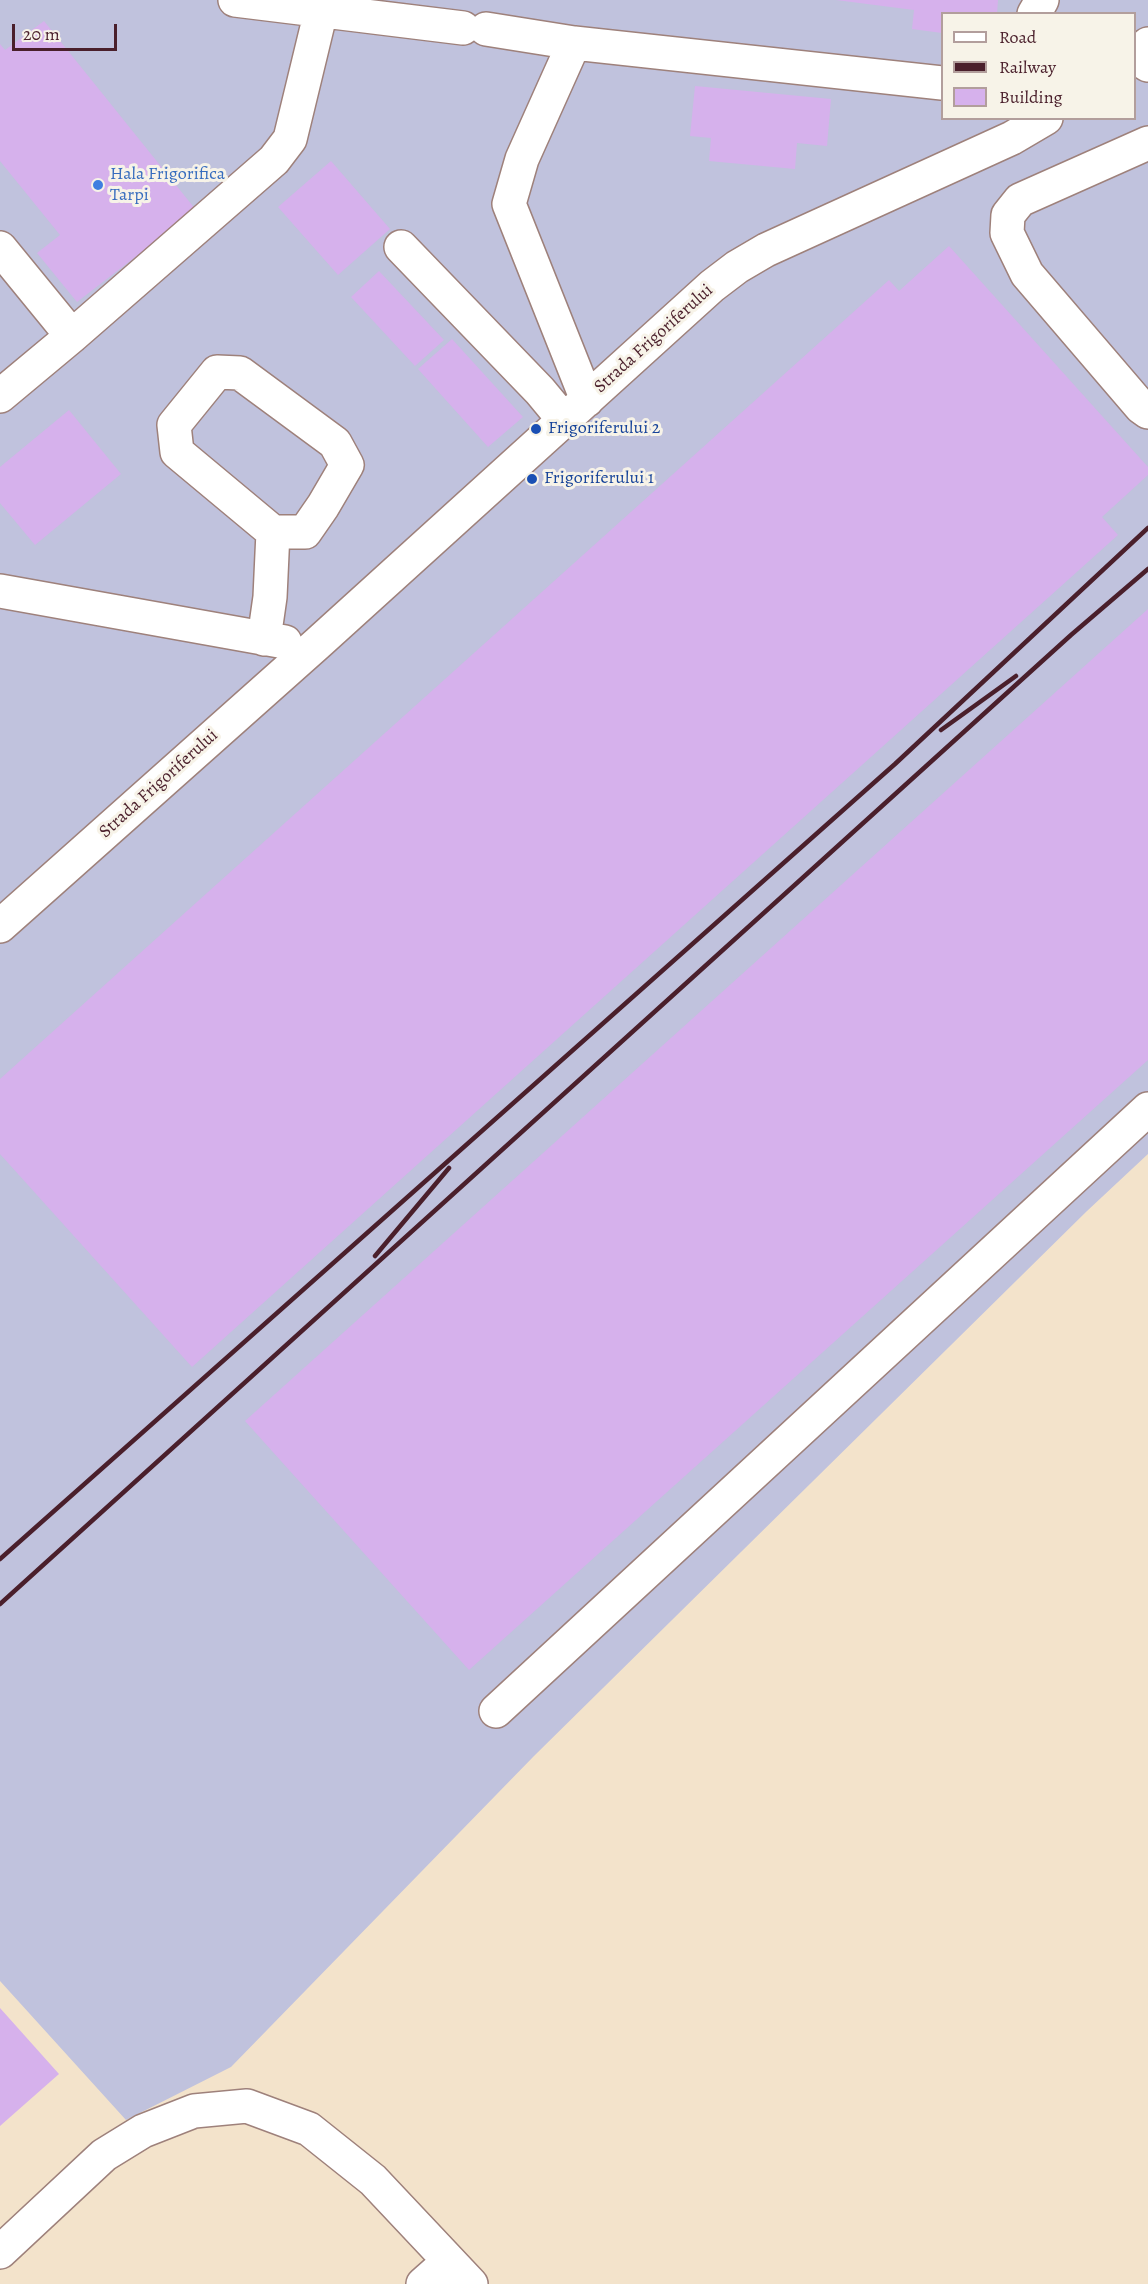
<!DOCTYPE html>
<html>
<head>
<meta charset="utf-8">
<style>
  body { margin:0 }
  #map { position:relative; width:1148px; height:2284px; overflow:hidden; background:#f3e3cb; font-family:Alegreya,serif }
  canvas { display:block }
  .legend { position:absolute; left:941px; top:12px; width:195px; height:108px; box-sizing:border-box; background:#f7f3e8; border:2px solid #b29e9c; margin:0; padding:8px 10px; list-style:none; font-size:18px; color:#4a1f2b }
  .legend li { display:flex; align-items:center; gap:12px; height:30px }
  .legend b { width:30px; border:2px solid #b29e9c }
  .scale { position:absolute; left:12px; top:24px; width:105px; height:27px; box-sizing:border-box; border:3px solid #4a1f2b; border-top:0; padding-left:8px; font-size:18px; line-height:21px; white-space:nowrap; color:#4a1f2b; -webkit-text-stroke:4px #f7f3e8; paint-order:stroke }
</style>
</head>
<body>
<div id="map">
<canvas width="1148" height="2284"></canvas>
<ul class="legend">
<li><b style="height:8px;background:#fff"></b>Road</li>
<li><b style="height:8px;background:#4a1f2b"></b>Railway</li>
<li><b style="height:16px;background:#d6b1ec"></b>Building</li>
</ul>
<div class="scale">20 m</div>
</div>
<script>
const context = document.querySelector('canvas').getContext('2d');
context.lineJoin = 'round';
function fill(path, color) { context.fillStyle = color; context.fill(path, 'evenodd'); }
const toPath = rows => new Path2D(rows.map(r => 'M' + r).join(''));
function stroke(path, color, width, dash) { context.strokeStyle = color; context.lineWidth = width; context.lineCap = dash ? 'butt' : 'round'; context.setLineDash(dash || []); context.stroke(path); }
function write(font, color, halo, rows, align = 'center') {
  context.font = font + ' Alegreya,serif'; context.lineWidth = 6; context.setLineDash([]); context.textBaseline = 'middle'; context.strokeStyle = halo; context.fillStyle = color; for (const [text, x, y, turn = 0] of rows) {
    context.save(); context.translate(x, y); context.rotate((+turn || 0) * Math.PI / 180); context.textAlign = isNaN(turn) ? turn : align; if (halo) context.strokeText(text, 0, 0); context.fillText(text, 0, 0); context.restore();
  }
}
const industrial = toPath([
  [0,0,1148,0,1148,1154,1087,1211,534,1756,231,2067,126,2120,0,1981],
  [942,14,1134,14,1134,118,942,118]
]);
const building = toPath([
  [836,0,998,0,997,14,942,14,942,33,912,29,914,10],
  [44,21,196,210,77,302,37,253,60,235,0,161,0,44,5,50],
  [695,86,831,99,827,146,797,143,795,169,709,161,711,138,690,136],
  [331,161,390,229,338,275,278,207],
  [949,246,1148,467,1148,475,1102,517,1118,535,192,1367,0,1154,0,1079,889,280,899,291],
  [379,271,444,340,415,366,351,297],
  [452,339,523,417,488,447,418,369],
  [69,410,121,474,35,545,0,503,0,467],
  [1148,609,1148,1060,469,1670,245,1421],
  [0,2008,59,2074,0,2126]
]);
const minor = toPath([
  [235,0,463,28],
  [1034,14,1042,0],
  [486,29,574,43,942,83],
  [574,43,522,159,509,204,587,400],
  [1148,44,1134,56,1148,65],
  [1148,143,1020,200,1008,215,1007,233,1027,274,1141,407,1148,412],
  [401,247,540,391,564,420],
  [0,248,72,336],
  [0,396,72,336,274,160,290,139,321,11],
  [0,591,285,642],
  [264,639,270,597,273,532,177,452,174,425,217,372,240,373,335,443,347,465,323,506,305,532,273,532],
  [0,926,318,643,712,286,737,267,766,250,1012,138,1046,118],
  [496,1711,1148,1109],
  [0,2252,104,2155,143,2131,194,2111,247,2106,309,2129,373,2180,471,2284],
  [423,2284,449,2261]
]);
const rail = toPath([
  [941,730,1016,676],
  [375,1256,449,1168],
  [0,1559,895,764,1148,528],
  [0,1604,1071,635,1148,569]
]);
const markers = [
  [98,185,6,"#3f7fe0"],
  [536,429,6,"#1a4fb4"],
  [532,479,6,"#1a4fb4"]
];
const shopNames = [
  ["Hala Frigorifica",110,175],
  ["Tarpi",110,196]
];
const streetNames = [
  ["Strada Frigoriferului",654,339,-42],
  ["Strada Frigoriferului",159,784,-42]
];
const transitNames = [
  ["Frigoriferului 2",548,429],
  ["Frigoriferului 1",544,479]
];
fill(industrial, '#c0c2dd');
fill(building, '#d6b1ec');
stroke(minor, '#9e817b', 36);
stroke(minor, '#fff', 33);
stroke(rail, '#4a1f2b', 4.5);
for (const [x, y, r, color] of markers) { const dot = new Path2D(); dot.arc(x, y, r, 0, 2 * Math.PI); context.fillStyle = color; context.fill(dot); stroke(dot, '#f7f3e8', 2); }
write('18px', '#366cbe', '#f7f3e8', shopNames, 'left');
write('18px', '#4a1f2b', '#f7f3e8', streetNames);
write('18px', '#164399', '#f7f3e8', transitNames, 'left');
</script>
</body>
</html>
